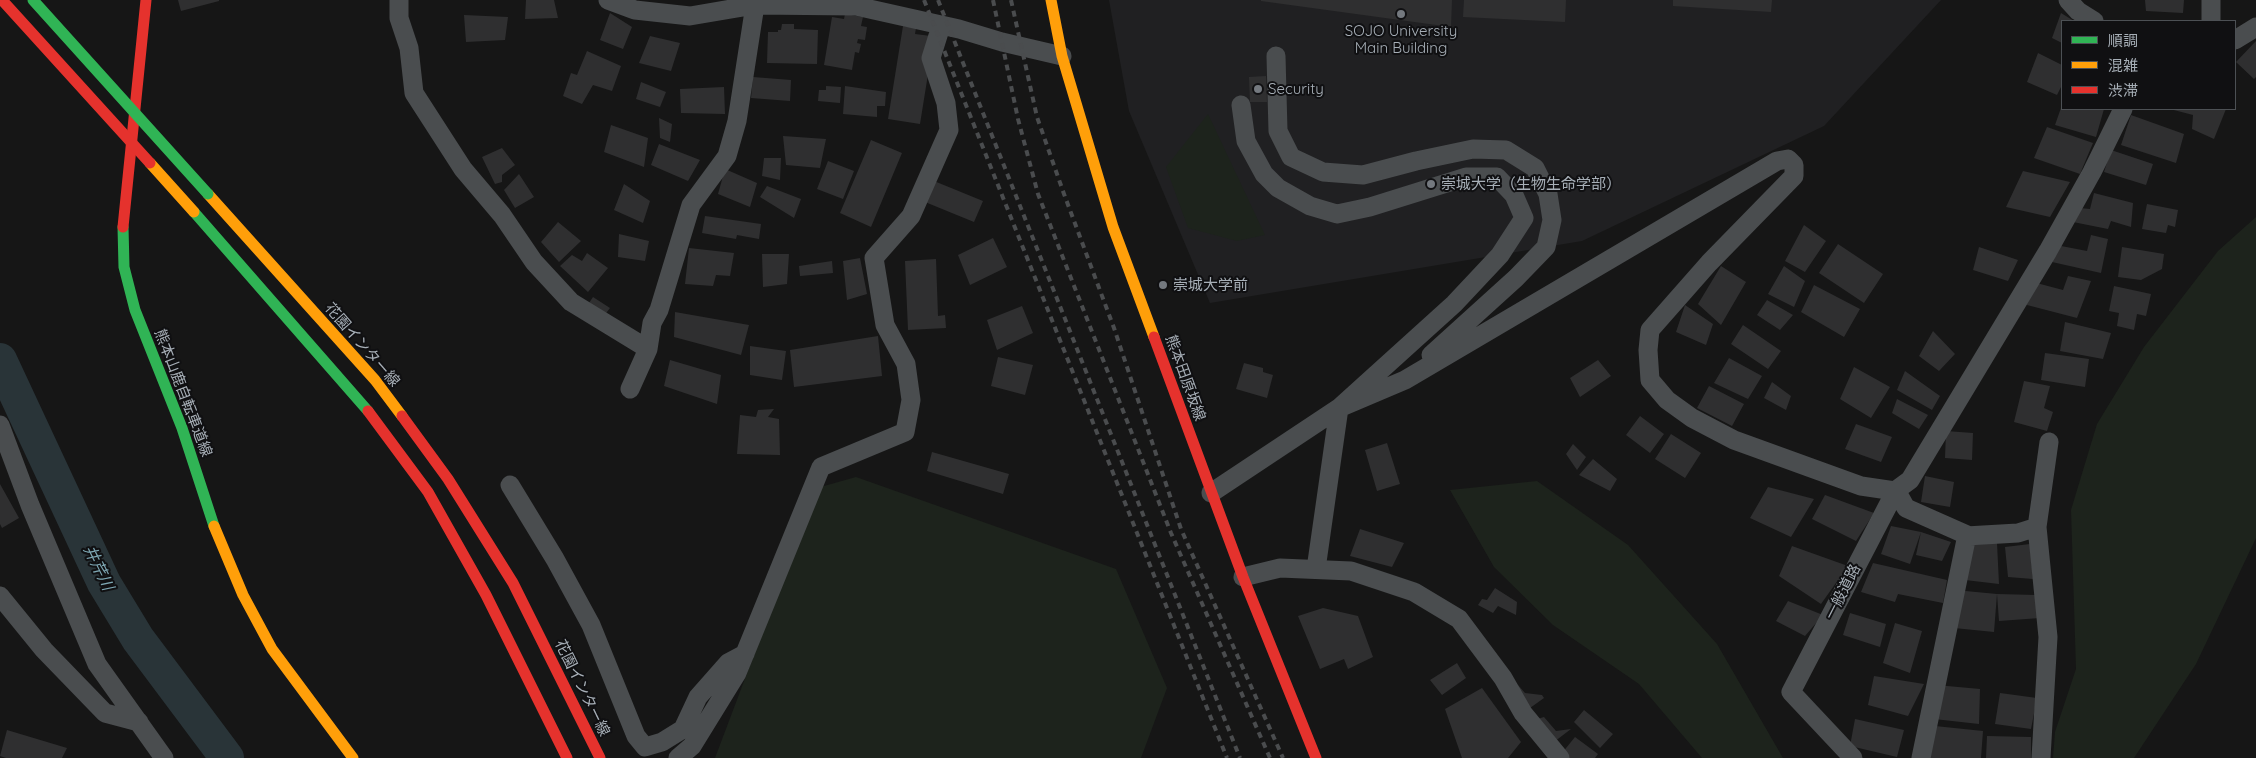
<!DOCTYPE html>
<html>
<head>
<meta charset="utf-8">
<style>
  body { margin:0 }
  #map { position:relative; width:2256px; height:758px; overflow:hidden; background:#161616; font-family:Quicksand,"Noto Sans JP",sans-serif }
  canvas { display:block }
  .legend { position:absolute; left:2061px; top:20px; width:175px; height:90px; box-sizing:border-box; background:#101012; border:1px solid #4c5054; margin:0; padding:6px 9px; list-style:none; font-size:15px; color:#a7afb7 }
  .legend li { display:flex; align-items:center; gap:10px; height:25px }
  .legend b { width:25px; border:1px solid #4c5054 }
</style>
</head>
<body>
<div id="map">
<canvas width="2256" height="758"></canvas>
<ul class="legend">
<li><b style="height:6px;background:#30b455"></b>順調</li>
<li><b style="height:6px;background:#ff9f0a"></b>混雑</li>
<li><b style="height:6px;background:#e5322d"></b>渋滞</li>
</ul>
</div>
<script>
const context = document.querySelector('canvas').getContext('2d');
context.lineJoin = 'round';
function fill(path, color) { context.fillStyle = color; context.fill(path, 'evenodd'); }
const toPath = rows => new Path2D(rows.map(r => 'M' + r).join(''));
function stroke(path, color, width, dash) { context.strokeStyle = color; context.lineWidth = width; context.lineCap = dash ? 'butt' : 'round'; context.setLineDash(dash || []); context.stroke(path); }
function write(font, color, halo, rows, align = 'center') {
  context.font = font + ' Quicksand,"Noto Sans JP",sans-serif'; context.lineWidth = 4; context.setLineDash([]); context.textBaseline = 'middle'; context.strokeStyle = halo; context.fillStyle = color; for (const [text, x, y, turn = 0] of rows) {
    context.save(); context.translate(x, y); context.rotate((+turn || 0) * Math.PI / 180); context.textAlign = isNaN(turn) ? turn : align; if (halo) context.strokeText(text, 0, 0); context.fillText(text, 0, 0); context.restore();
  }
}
const built = toPath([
  [1109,0,1941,0,1824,126,1582,241,1210,303,1129,111]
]);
const green = toPath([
  [1208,114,1265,235,1237,241,1188,228,1166,167],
  [2256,217,2256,538,2196,664,2134,758,2053,758,2055,732,2076,669,2071,510,2097,424,2144,347,2218,251],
  [856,477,1116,569,1167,688,1141,758,715,758,817,488],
  [1537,481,1628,545,1717,644,1783,758,1702,758,1639,684,1553,625,1494,567,1450,490]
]);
const river = toPath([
  [0,360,104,583,138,639,227,758]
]);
const building = toPath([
  [178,0,219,0,219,1,181,11],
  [526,0,554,0,558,18,525,19],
  [1261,0,1452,0,1451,27,1261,1],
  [1464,0,1566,0,1565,22,1463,17],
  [1673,0,1772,0,1771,12,1673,6],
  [2145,0,2184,0,2183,13,2146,11],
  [610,13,632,27,623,49,600,40],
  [2061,13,2074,21,2062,21,2062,43,2052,38],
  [845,14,863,17,861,26,867,27,865,40,858,39,857,43,861,44,859,53,855,52,852,70,824,65,832,17,844,19],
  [464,15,508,17,505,40,466,42],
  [782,24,794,24,794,29,818,30,817,64,767,63,768,32,778,32,778,30,781,30],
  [903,26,916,28,915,34,931,36,929,68,920,124,888,119],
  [650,36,680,43,671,71,639,63],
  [2256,41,2256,77,2254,79,2236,62],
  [587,51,621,66,612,91,593,85,582,104,563,96,571,73,577,75],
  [2038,53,2062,65,2062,85,2057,95,2027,82],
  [1266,76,1267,102,1250,102,1249,77],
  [753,77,791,80,790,101,751,98],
  [641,82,666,92,660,107,636,99],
  [826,86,841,87,840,103,818,101,819,90,826,90],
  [845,86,886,92,885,106,877,106,877,117,843,114],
  [724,87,725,114,681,113,680,89],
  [2062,105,2062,109,2104,109,2096,137,2055,125],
  [2170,109,2226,109,2214,139,2192,129,2193,115],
  [2131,115,2184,134,2176,163,2121,145],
  [659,118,672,124,670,142,660,138],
  [611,125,648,138,644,167,604,152],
  [2047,127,2093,143,2080,174,2034,158],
  [783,136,826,139,820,168,786,165],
  [871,140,902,153,871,227,840,213],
  [659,144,700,160,688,181,651,165],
  [502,148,515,165,502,175,502,182,495,184,482,157],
  [2111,150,2153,164,2146,185,2104,172],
  [764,158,781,158,780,180,762,176],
  [828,161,854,171,843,199,817,189],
  [725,169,757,183,750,207,718,194],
  [2023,171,2070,182,2050,217,2006,207],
  [519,174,534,197,515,208,504,190],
  [934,181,983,201,974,222,925,202],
  [624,184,650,201,643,223,614,210],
  [767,186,801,199,794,218,760,197],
  [2094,193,2133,203,2131,227,2111,221,2108,229,2073,222,2079,208,2090,209],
  [2147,204,2178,210,2175,227,2168,225,2166,233,2142,229],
  [705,216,761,224,759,239,737,235,736,239,702,233],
  [558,222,581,241,559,262,541,242],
  [1804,225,1826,241,1805,272,1785,261],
  [619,234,649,241,645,261,618,257],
  [2091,235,2108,239,2101,273,2052,262,2056,245,2087,251],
  [993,238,1007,267,970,285,958,255],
  [1838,244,1883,274,1864,303,1819,273],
  [1979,247,2018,260,2008,281,1973,270],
  [2122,247,2164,254,2162,269,2141,280,2118,277],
  [689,248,734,253,730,276,716,275,713,286,685,284],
  [587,253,608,268,588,292,560,266,572,255,582,261],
  [762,254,789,254,787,284,763,287],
  [860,258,867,294,847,300,843,261],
  [936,259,938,316,945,315,946,328,908,330,905,261],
  [832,261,833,273,800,276,799,266],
  [1721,266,1746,282,1721,325,1698,304],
  [1784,266,1805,281,1794,307,1768,294],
  [2068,276,2091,281,2077,318,2027,305,2029,281,2063,290],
  [1814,285,1860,309,1844,337,1801,312],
  [2114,286,2151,294,2146,316,2137,314,2134,330,2117,326,2119,313,2109,311],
  [593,297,610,308,603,317,587,306],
  [1767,300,1793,315,1780,330,1757,315],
  [1685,305,1713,324,1706,345,1676,332],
  [1022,306,1033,333,997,350,987,320],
  [675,312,749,325,741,355,674,337],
  [2065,322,2111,333,2103,359,2060,351],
  [1743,325,1781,351,1768,369,1731,344],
  [1933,331,1955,354,1939,371,1919,356],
  [878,336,882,376,794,387,790,350],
  [750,346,786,351,782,380,750,375],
  [2045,353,2089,359,2085,387,2041,380],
  [998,357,1033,365,1025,395,991,386],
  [1729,358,1762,376,1748,399,1714,383],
  [670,360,721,375,717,404,664,386],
  [1598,360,1611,376,1580,397,1570,378],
  [1244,363,1263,368,1263,372,1273,375,1267,398,1236,389],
  [1854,367,1890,387,1871,418,1840,399],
  [1905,371,1940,396,1932,410,1897,390],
  [2024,381,2050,386,2044,408,2053,412,2047,431,2014,422],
  [1772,382,1791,396,1786,410,1764,398],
  [1709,386,1744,404,1732,426,1697,408],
  [1897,399,1928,415,1919,429,1892,413],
  [774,409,768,417,779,419,780,455,737,454,740,415,756,417,758,410],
  [1640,416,1664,434,1650,453,1626,435],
  [1856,424,1892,437,1881,462,1845,449],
  [1946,431,1973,433,1972,460,1945,458],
  [1671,434,1701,453,1685,478,1655,459],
  [1387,443,1400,484,1377,491,1365,450],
  [1573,444,1586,457,1577,470,1566,454],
  [932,452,1009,474,1003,494,927,471],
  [1593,459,1617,479,1610,491,1579,475],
  [1925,476,1954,482,1950,507,1921,502],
  [0,484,19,518,2,528,0,524],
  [1768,487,1814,499,1791,537,1750,518],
  [1825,495,1874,513,1856,541,1812,519],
  [1891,526,1921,532,1951,542,1942,561,1916,555,1921,532,1910,564,1881,554],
  [1360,529,1404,543,1392,567,1350,556],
  [1965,543,1997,543,1999,584,1965,580],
  [2030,544,2033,579,2008,577,2005,547],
  [1792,546,1848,566,1821,604,1779,576],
  [1873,563,1947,580,1943,603,1898,594,1895,602,1861,592],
  [1495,588,1517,602,1516,615,1498,606,1493,613,1478,605,1482,599,1487,600],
  [1955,590,1997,594,1994,632,1954,628],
  [1997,594,2036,595,2040,618,1999,621],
  [1788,601,1823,615,1805,636,1776,621],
  [1323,608,1358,616,1373,657,1348,669,1344,659,1320,669,1298,616],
  [1850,613,1886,624,1880,647,1843,635],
  [1895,623,1922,631,1910,673,1883,663],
  [1457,663,1466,678,1442,695,1430,680],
  [1874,676,1924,684,1908,716,1868,705],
  [1518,685,1525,693,1542,695,1544,698,1523,713],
  [1936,685,1980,689,1979,724,1934,719],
  [1482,688,1521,742,1508,758,1462,758,1445,709],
  [2000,693,2037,698,2031,729,1995,724],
  [1584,710,1613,734,1600,748,1574,722],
  [1544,717,1556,731,1571,729,1550,745,1530,721],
  [1855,719,1904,730,1897,757,1850,746],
  [1935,726,1983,731,1981,758,1930,758],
  [7,730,67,748,62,758,6,758,0,756],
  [1987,736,2031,737,2031,758,1986,758],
  [1575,737,1598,754,1595,758,1569,758,1562,753]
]);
const street = toPath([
  [399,0,399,18,409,48,414,93,463,169,502,215,534,262,571,302,648,349],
  [608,0,635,10,690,16,755,5,856,6,959,29,1002,42,1062,56],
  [2068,0,2078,11,2094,21],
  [2211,21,2211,0],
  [2235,40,2256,27],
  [1276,56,1278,131,1291,157,1323,172,1363,175,1416,161,1473,149,1506,150,1535,168,1548,194,1552,220,1546,247,1516,278,1431,355],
  [1241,105,1246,141,1264,174,1278,188,1310,206,1337,214,1370,207,1466,177,1497,177,1514,195,1524,218,1500,255,1454,304,1339,408,1316,569],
  [630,389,648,349,652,323,659,310,691,205,727,156,737,121,755,5],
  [0,425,30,505,97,664,164,758],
  [510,485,555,559,591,625,636,736,645,747,662,742,683,729,698,697,728,663,745,654],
  [1896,490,1906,508,1967,535,1921,758],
  [1211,493,1339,408,1405,380,1777,161,1788,159,1794,165,1794,176,1709,263,1650,330,1648,350,1650,380,1667,400,1692,418,1734,440,1861,486,1895,491,1910,480,2048,251,2092,172,2123,109],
  [2037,527,2049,442],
  [1966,536,2018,533,2037,527,2048,637,2041,758],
  [1243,577,1280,568,1351,571,1414,592,1459,619,1503,678,1523,713,1560,758],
  [0,596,44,650,105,713,139,722],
  [678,758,692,746,737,673,821,467,905,432,911,400,906,364,885,325,874,258,911,216,949,130,946,103,931,58,941,26],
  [1853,758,1791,692,1896,490]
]);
const fast = toPath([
  [194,212,368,411],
  [123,227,124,267,135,310,182,428,214,526]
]);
const slow = toPath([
  [1051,0,1062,56,1113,227,1154,337],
  [208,194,375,380,402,416],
  [214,526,243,595,272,649,353,758]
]);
const jam = toPath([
  [123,227,146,0],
  [1154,337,1243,577,1316,758],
  [368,411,428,492,486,595,567,758],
  [402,416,448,479,513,583,600,758]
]);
const rail = toPath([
  [924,0,1227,758],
  [938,0,1240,758],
  [993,0,1018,119,1038,194,1171,533,1270,758],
  [1011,0,1037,117,1064,194,1114,328,1181,529,1283,758]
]);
const fastBridge = toPath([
  [33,0,208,194]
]);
const slowBridge = toPath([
  [150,163,194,212]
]);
const jamBridge = toPath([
  [2,0,150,163]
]);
const markers = [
  [1401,14,5,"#74797f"],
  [1258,89,5,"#74797f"],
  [1431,184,5,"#74797f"],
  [1163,285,5,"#74797f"]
];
const poiNames = [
  ["SOJO University",1401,31,"center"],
  ["Main Building",1401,48,"center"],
  ["Security",1268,89],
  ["崇城大学（生物生命学部）",1441,184],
  ["崇城大学前",1173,285]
];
const streetNames = [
  ["花園インター線",362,345,49],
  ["熊本田原坂線",1185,378,70],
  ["熊本山鹿自転車道線",183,393,69],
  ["一般道路",1843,592,-63],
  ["花園インター線",582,688,64]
];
const waterNames = [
  ["井芹川",98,568,64]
];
fill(built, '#202022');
fill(green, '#1d231c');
stroke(river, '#293438', 34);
fill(building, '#2f2f30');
stroke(street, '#4a4d4f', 19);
stroke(fast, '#30b455', 11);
stroke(slow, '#ff9f0a', 11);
stroke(jam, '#e5322d', 11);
stroke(rail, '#4a4c4e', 4, [6, 5]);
stroke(fastBridge, '#30b455', 11);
stroke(slowBridge, '#ff9f0a', 11);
stroke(jamBridge, '#e5322d', 11);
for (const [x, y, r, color] of markers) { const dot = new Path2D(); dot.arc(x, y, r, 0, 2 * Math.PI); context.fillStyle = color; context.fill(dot); stroke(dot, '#101012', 2); }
write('15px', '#a7afb7', '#101012', poiNames, 'left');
write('15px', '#a7afb7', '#101012', streetNames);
write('italic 16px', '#7da6b2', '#101012', waterNames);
</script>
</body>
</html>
